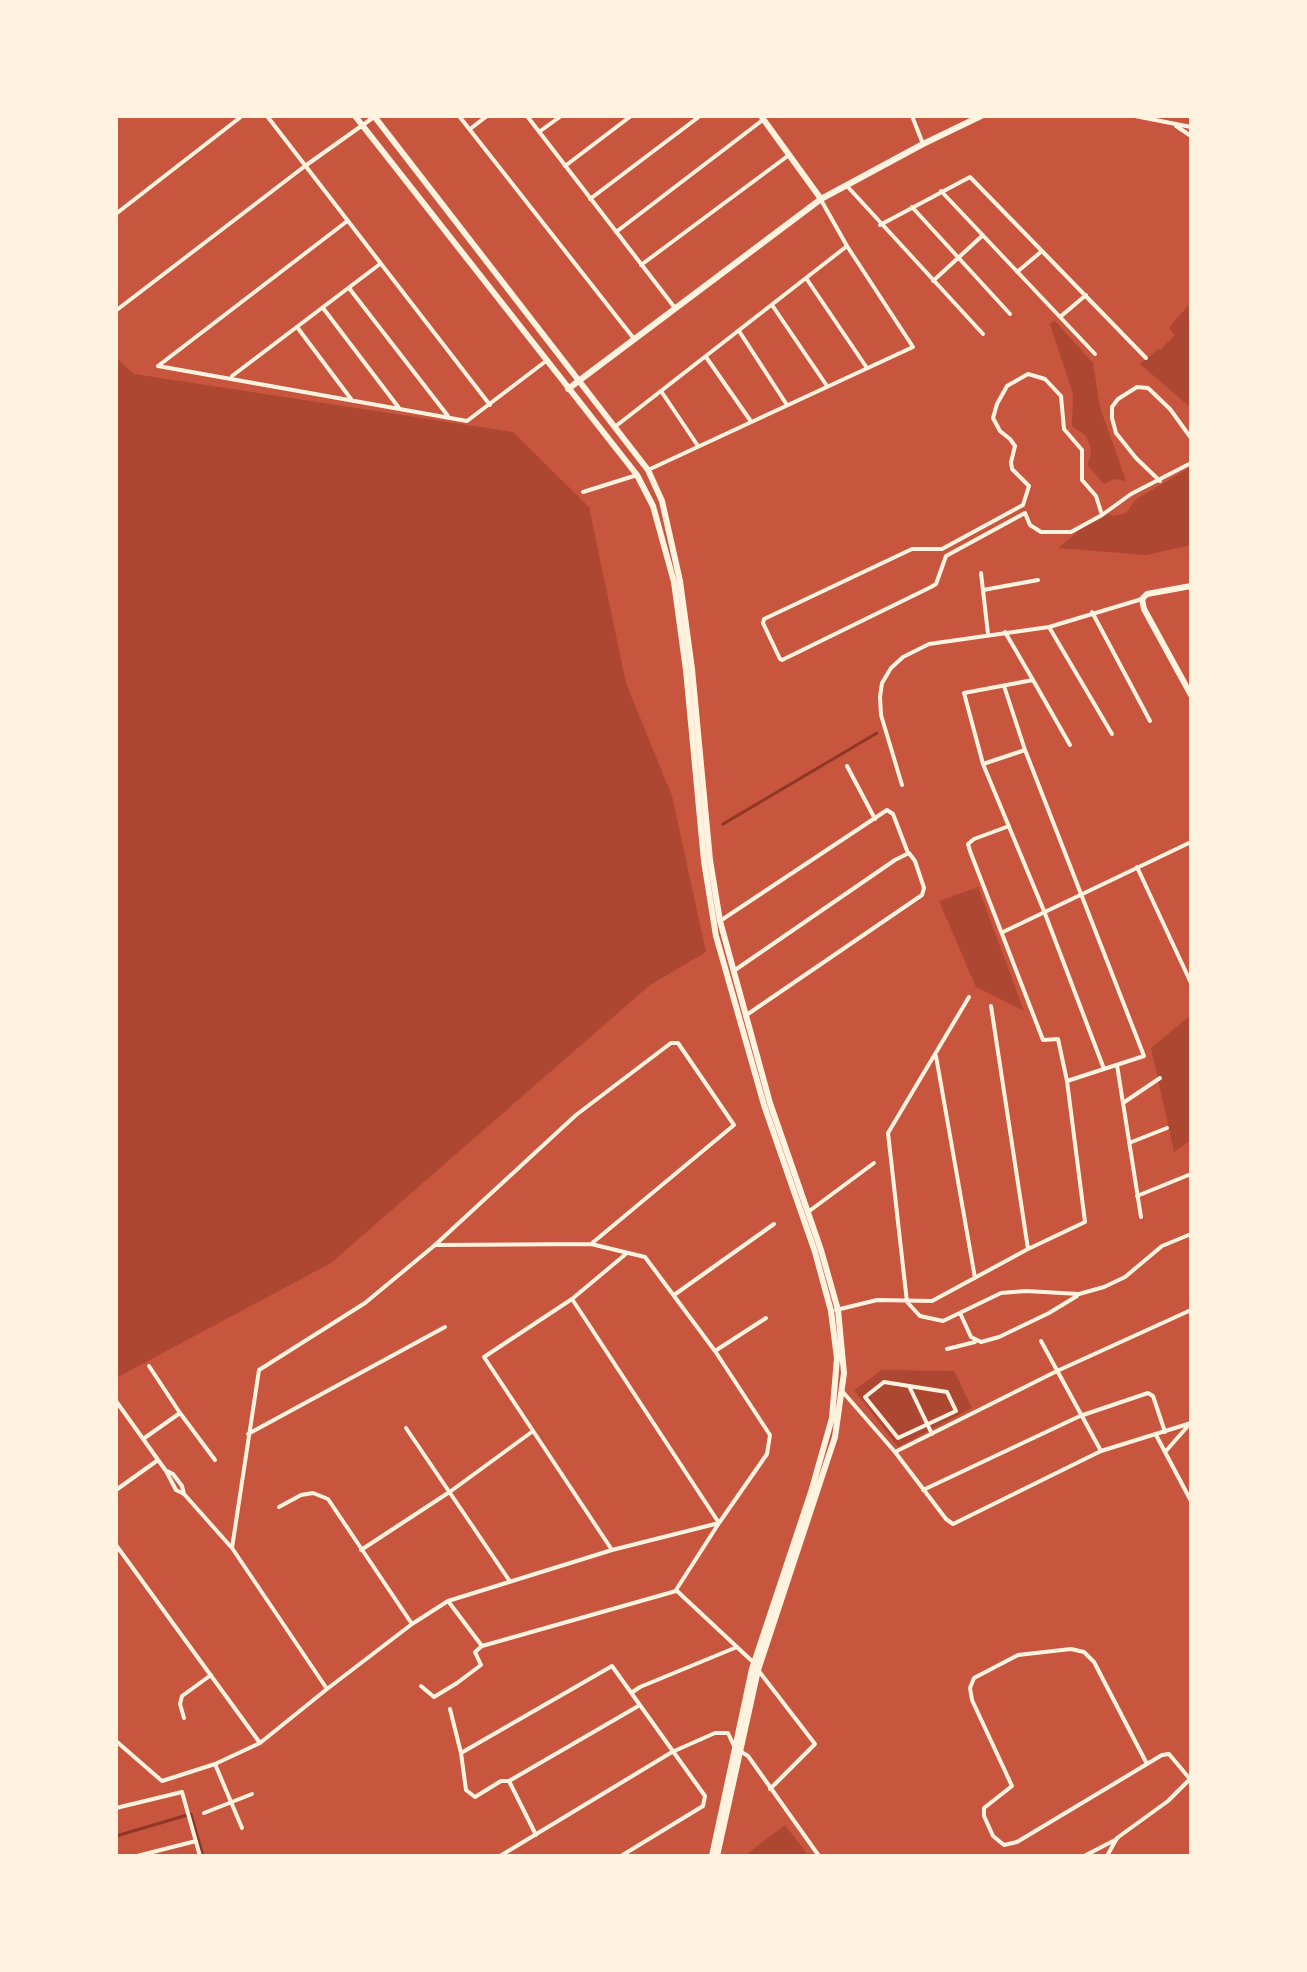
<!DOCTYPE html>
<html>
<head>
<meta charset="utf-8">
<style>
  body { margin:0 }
  #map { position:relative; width:1307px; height:1972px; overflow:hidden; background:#c8553d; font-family:Ubuntu,sans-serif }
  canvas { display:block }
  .frame { position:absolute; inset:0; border:118px solid #fff3e0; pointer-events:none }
</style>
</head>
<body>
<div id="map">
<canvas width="1307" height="1972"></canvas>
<div class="frame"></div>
</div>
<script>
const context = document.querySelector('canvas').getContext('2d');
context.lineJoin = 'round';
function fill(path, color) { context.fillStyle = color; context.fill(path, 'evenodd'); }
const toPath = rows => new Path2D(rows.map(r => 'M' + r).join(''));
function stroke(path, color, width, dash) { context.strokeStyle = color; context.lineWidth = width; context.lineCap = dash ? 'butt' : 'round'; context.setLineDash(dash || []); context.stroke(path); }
const green = toPath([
  [1191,302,1191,408,1140,364,1158,349,1160,350,1175,335,1169,328],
  [1054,320,1093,363,1100,407,1126,481,1114,479,1104,484,1087,465,1091,455,1090,445,1085,435,1072,426,1073,394,1050,324],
  [116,358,134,374,513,432,589,507,626,683,672,796,706,952,650,985,331,1263,116,1378],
  [1191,467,1191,545,1146,555,1058,548,1103,511,1114,516,1126,513,1136,499],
  [978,887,1024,1011,976,987,939,901],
  [1191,1015,1191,1140,1174,1152,1151,1048],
  [882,1370,954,1371,972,1408,898,1447,854,1390],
  [785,1825,809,1856,744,1856]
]);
const stream = toPath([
  [723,824,877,733],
  [116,1836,191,1814,203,1856]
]);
const minor = toPath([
  [267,116,490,405],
  [459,116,635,340],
  [527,116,675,308],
  [912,116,923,144],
  [1135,116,1191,127],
  [1176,126,1191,136],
  [470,129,487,116],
  [539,132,561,116],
  [565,166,631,116],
  [847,186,983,334],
  [941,191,1095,354],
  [590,199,700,116],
  [912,207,1010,314],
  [117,213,242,116],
  [880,225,970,177,1146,358],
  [616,232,764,119],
  [641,265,789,155],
  [1017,272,1042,251],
  [806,278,867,368],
  [933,281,983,235],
  [349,288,448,416],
  [772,305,827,386],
  [323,308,399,408],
  [118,309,305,166,374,117],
  [1060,317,1086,295],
  [297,327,351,399],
  [739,331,787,405],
  [706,357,750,420],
  [158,366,467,421,546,361],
  [158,366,346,222],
  [232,376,380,264],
  [661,391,698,446],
  [616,426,847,246],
  [648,470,913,347,847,246,821,200],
  [1160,481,1136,458,1116,433,1112,418,1112,407,1118,399,1137,387,1148,388,1170,409,1191,438],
  [583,492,637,475],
  [1102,515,1096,496,1082,480,1082,450,1064,429,1061,396,1045,379,1028,374,1007,386,997,404,993,418,1000,431,1010,439,1015,446,1011,462,1012,469,1029,486,1023,505,942,549,912,549,764,619,763,623,780,659,782,660,931,587,936,584,946,556,1025,513,1030,525,1041,532,1071,532,1102,515,1131,494,1191,463],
  [981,573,988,634],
  [983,590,1038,580],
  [1092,612,1150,721],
  [1049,627,1112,734],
  [1005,632,1033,680,964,693,983,764,1044,911,1104,1069],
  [1033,680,1070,745],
  [983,764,1025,750],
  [847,766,875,819],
  [902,785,881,715,880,697,882,683,891,668,903,657,929,644,1049,627,1142,599],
  [1009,826,974,839,968,844,970,851,1043,1040,1058,1039,1067,1081],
  [1137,867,1191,983],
  [720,921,887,810,893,814,908,853],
  [1003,932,1191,842],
  [735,970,895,860,909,853,915,861,924,888,922,895,745,1016],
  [969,997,888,1133,907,1302,920,1316,943,1321,1001,1293,1026,1291,1079,1294,1104,1287,1125,1277,1162,1246,1191,1234],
  [991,1006,1028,1249],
  [936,1056,975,1278],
  [1117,1065,1141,1217],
  [1123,1103,1160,1078],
  [1129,1143,1167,1128],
  [1137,1196,1191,1174],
  [808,1212,874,1163],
  [435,1245,591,1244,645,1257,715,1351,770,1435,767,1454,719,1523,612,1550,448,1601,412,1624,327,1689,232,1548,259,1370,365,1303,435,1245,576,1115,671,1043,678,1043,734,1125,591,1244],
  [674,1295,774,1224],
  [572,1299,719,1523,676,1590,753,1662],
  [836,1310,877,1300,932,1301,1028,1249,1085,1222,1067,1081,1144,1056,1025,750,1004,686],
  [960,1313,971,1337,981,1342,999,1337,1049,1313,1077,1296],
  [1041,1341,1101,1451],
  [947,1349,975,1342],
  [715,1351,766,1318],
  [884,1382,947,1392,956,1411,898,1438,865,1397,884,1382],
  [909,1386,932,1434],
  [842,1391,895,1452,946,1519,953,1524,1101,1451,1191,1423],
  [116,1401,166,1471,176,1490,184,1494,232,1548],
  [180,1413,215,1460],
  [406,1428,509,1580],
  [248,1434,445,1327],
  [1156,1435,1191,1501],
  [143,1439,180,1413,149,1366],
  [895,1452,1057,1371,1191,1310],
  [1165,1452,1187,1427],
  [167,1471,173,1474,182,1486,184,1494],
  [116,1490,158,1460],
  [923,1490,1080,1416,1148,1393,1153,1396,1165,1432],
  [279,1507,301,1495,313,1493,328,1499,412,1624],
  [116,1545,260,1743],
  [361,1550,451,1491,533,1431],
  [612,1550,484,1357,572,1299,627,1253],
  [448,1601,482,1646,676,1591],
  [758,1670,815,1744,770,1789],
  [421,1686,434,1697,457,1683,481,1665,475,1652,482,1646],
  [631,1693,640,1687,737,1647],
  [450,1709,461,1753,466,1790,475,1797,501,1781,509,1781,536,1835],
  [184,1718,180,1704,182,1696,211,1675],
  [116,1741,162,1781,215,1764,260,1743,327,1689],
  [461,1753,612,1666,705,1796,703,1806,621,1856],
  [215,1764,242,1828],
  [1147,1764,1094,1662,1084,1652,1071,1649,1018,1655,974,1678,970,1688,972,1700,1012,1786,984,1808,984,1816,993,1836,1004,1845,1017,1842,1162,1755,1169,1754,1190,1779],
  [509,1781,640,1705],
  [116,1808,182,1792,200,1856],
  [204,1813,252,1794],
  [137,1856,196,1841],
  [500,1856,672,1752,715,1733,728,1733,735,1748,748,1756,819,1856],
  [1084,1856,1117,1839],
  [1107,1856,1117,1838,1168,1801,1189,1780]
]);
const tertiary = toPath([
  [761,116,821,199],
  [568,389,821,199,923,144,981,116],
  [1191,586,1147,594,1142,599,1144,609,1191,695]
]);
const secondary = toPath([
  [355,116,637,475,653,506,674,582,686,670,704,861,716,936,764,1105,815,1252,831,1311,837,1358,832,1418,811,1492,752,1669,712,1856],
  [374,116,648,470,662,501,680,581,692,669,710,860,720,921,770,1103,821,1250,838,1310,844,1373,835,1437,758,1670,717,1856]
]);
fill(green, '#ae4732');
stroke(stream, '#8f3625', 3);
stroke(minor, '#fff3e0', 4);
stroke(tertiary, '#fff3e0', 6);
stroke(secondary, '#fff3e0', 6);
</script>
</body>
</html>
